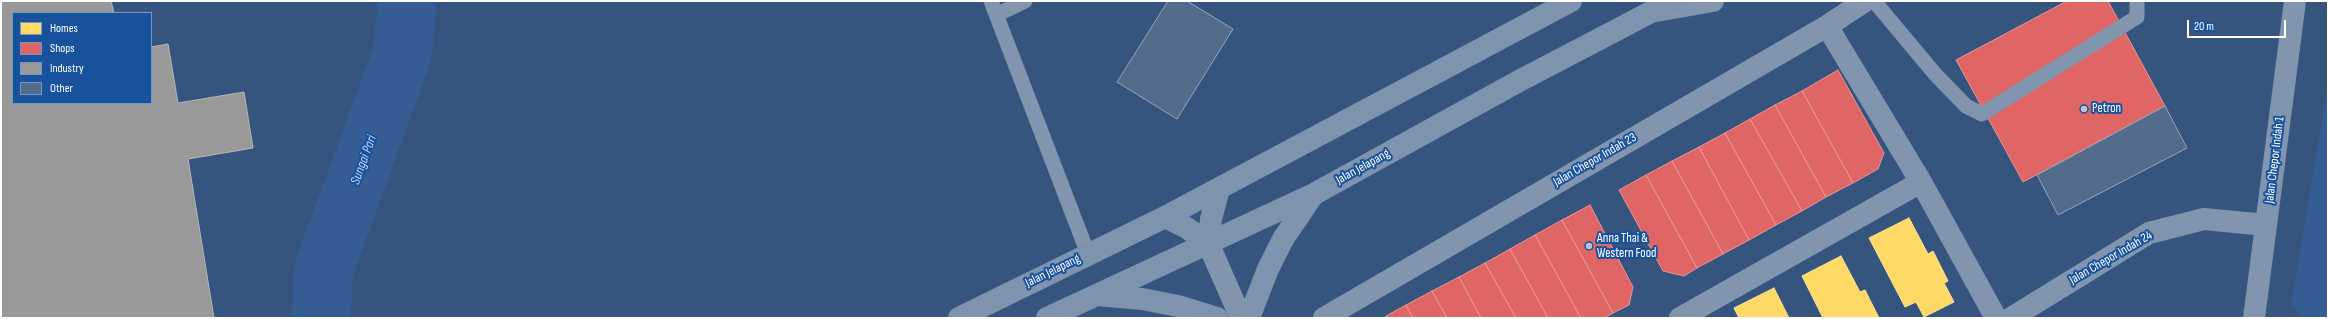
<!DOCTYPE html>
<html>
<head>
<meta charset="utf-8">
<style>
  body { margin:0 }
  #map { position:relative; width:2329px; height:319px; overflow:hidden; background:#36557e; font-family:"Sofia Sans Condensed",sans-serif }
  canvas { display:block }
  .frame { position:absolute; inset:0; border:2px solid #fff; pointer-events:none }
  .legend { position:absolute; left:12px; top:12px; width:140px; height:92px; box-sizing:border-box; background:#18519c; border:1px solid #7497c4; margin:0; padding:5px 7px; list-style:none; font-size:12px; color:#fff }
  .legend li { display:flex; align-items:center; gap:8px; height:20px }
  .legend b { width:20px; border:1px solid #7497c4 }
  .scale { position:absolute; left:2187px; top:20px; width:99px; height:18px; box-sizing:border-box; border:2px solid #fff; border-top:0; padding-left:5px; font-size:12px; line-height:14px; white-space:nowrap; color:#fff; -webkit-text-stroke:3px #18519c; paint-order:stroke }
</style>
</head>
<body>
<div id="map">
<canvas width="2329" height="319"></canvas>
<div class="frame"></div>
<ul class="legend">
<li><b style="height:11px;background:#ffd966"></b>Homes</li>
<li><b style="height:11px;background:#e06666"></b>Shops</li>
<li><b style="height:11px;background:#999"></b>Industry</li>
<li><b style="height:11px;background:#536c8c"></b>Other</li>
</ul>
<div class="scale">20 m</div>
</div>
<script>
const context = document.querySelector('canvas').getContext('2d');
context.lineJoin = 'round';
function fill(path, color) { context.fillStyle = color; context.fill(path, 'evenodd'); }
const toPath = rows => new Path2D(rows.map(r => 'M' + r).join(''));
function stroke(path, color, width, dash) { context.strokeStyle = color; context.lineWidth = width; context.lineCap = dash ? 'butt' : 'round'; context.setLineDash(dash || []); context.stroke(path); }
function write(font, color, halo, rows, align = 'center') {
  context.font = font + ' "Sofia Sans Condensed",sans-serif'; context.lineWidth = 4; context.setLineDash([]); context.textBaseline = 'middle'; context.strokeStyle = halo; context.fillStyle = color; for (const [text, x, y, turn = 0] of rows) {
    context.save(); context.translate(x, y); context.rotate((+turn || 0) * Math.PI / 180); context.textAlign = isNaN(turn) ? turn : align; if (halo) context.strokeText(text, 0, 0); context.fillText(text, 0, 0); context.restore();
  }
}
const water = toPath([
  [2328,87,2328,318,2302,318,2291,304]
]);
const homes = toPath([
  [1909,218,1928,254,1933,251,1948,281,1944,283,1954,302,1924,317,1916,302,1905,307,1869,238,1909,218],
  [1841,256,1860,292,1865,290,1879,318,1823,318,1802,276,1841,256],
  [1774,288,1789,318,1739,318,1734,308,1774,288]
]);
const shops = toPath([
  [2067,1,2108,1,2165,106,2023,182,1956,60,2067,1],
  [1838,70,1884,153,1878,169,1853,183,1802,91,1838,70],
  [1802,91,1853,183,1826,197,1775,105,1802,91],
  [1775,105,1826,197,1802,211,1750,119,1775,105],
  [1750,119,1802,211,1776,225,1725,133,1750,119],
  [1725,133,1776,225,1749,240,1699,147,1725,133],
  [1699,147,1749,240,1723,254,1672,161,1699,147],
  [1672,161,1723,254,1697,268,1646,175,1672,161],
  [1646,175,1697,268,1684,276,1663,271,1619,190,1646,175],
  [1590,205,1633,287,1629,305,1613,313,1562,220,1590,205],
  [1562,220,1613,313,1604,318,1581,318,1535,235,1562,220],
  [1535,235,1581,318,1548,318,1510,249,1535,235],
  [1510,249,1548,318,1516,318,1485,263,1510,249],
  [1485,263,1516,318,1481,318,1459,277,1485,263],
  [1459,277,1481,318,1447,318,1432,291,1459,277],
  [1432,291,1447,318,1413,318,1406,305,1432,291],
  [1406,305,1413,318,1385,318,1386,316,1406,305]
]);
const industry = toPath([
  [1,1,111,1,114,13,13,13,13,103,151,103,151,47,168,44,178,103,244,92,253,148,188,159,214,318,1,318,1,1]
]);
const river = toPath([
  [321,318,324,268,403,52,407,1]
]);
const building = toPath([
  [1168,1,1187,1,1233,29,1177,119,1117,82,1168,1],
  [2165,106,2187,148,2058,215,2037,175,2165,106]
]);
const service = toPath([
  [991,1,1088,254],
  [1874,1,1935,74,1966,106,1982,114,2137,17,2137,1],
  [998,14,1025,1]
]);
const minor = toPath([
  [1656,11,1713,1],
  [1827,26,1921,182,1996,318],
  [1208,243,1241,318],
  [1324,318,1827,26,1865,1],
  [1680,318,1921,182],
  [2011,318,2149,233,2204,219,2266,225],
  [2254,318,2295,1]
]);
const primary = toPath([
  [1165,217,1187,228,1208,243],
  [1208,243,1211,219,1219,189],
  [1097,295,1142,299,1178,306,1217,318],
  [959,318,1165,217,1571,1],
  [1047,318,1314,194,1519,81,1672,1],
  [1249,318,1268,269,1283,239,1313,195]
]);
const markers = [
  [2084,109,4,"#b9c4d2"],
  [1589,246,4,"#b9c4d2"]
];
const poiNames = [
  ["Petron",2092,109],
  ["Anna Thai &",1597,239],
  ["Western Food",1597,254]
];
const streetNames = [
  ["Jalan Chepor Indah 23",1595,160,-30],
  ["Jalan Chepor Indah 1",2275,160,-83],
  ["Jalan Jelapang",1363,167,-29],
  ["Jalan Chepor Indah 24",2111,258,-30],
  ["Jalan Jelapang",1053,271,-26]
];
const waterNames = [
  ["Sungai Pari",364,160,-70]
];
fill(water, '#355d93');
fill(homes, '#ffd966');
stroke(homes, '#ffe494', 1);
fill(shops, '#e06666');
stroke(shops, '#e99494', 1);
fill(industry, '#999');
stroke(industry, '#b8b8b8', 1);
stroke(river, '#355d93', 59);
fill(building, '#536c8c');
stroke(building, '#95a6bd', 1);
stroke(service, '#8195af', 15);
stroke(minor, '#8195af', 22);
stroke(primary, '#7e93ad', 22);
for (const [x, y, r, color] of markers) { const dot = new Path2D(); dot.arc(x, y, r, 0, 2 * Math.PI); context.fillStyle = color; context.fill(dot); stroke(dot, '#18519c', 1.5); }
write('13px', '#fff', '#18519c', poiNames, 'left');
write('13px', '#fff', '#18519c', streetNames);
write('italic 14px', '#bbd7f8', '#18519c', waterNames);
</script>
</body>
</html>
